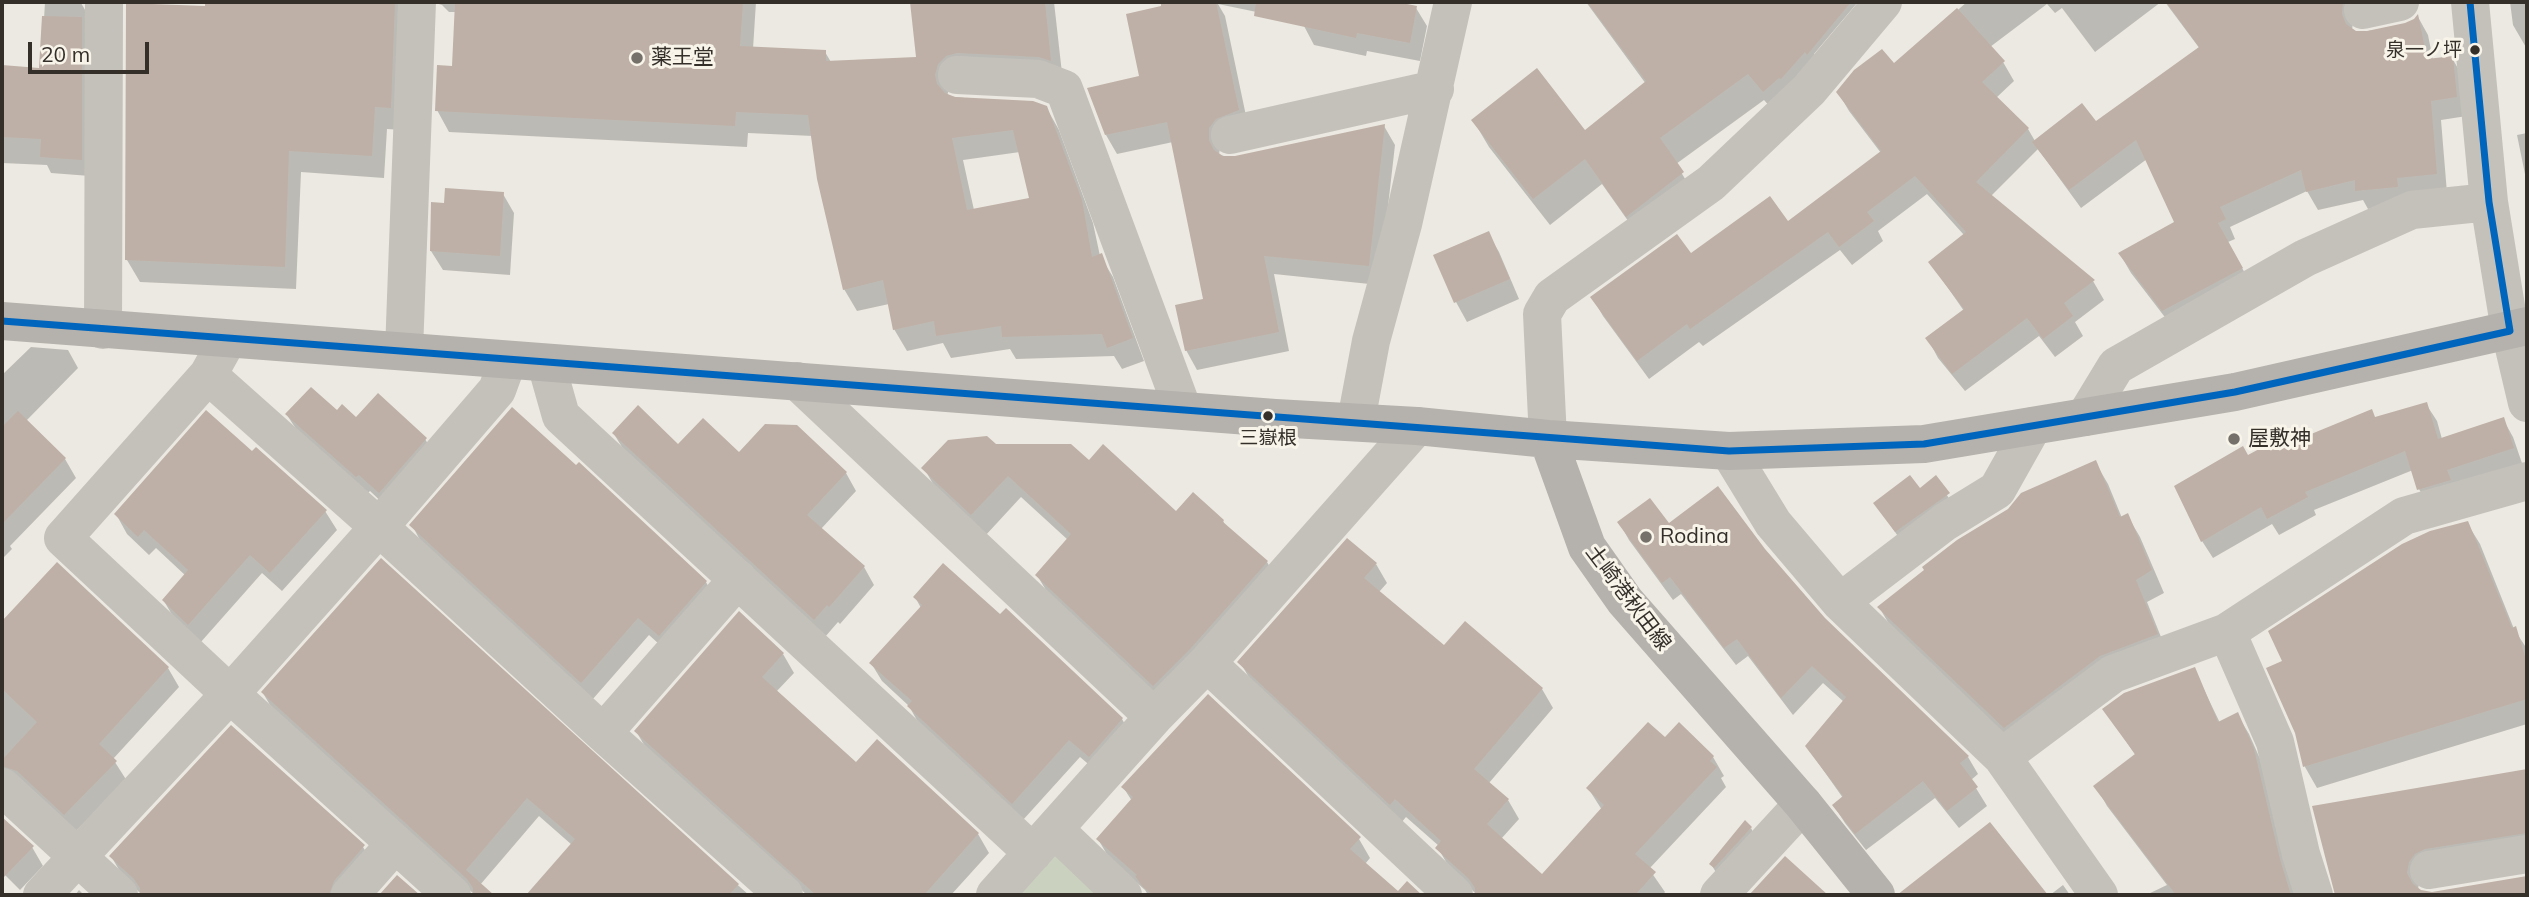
<!DOCTYPE html>
<html>
<head>
<meta charset="utf-8">
<style>
  body { margin:0 }
  #map { position:relative; width:2529px; height:897px; overflow:hidden; background:#ece9e2; font-family:Mulish,sans-serif }
  canvas { display:block }
  .frame { position:absolute; inset:0; border:4px solid #352f2a; pointer-events:none }
  .scale { position:absolute; left:28px; top:42px; width:121px; height:32px; box-sizing:border-box; border:4px solid #352f2a; border-top:0; padding-left:9px; font-size:21px; line-height:24px; white-space:nowrap; color:#352f2a; -webkit-text-stroke:5px #f8f4ea; paint-order:stroke }
</style>
</head>
<body>
<div id="map">
<canvas width="2529" height="897"></canvas>
<div class="frame"></div>
<div class="scale">20 m</div>
</div>
<script>
const context = document.querySelector('canvas').getContext('2d');
context.lineJoin = 'round';
function fill(path, color) { context.fillStyle = color; context.fill(path, 'evenodd'); }
const toPath = rows => new Path2D(rows.map(r => 'M' + r).join(''));
function stroke(path, color, width, dash) { context.strokeStyle = color; context.lineWidth = width; context.lineCap = dash ? 'butt' : 'round'; context.setLineDash(dash || []); context.stroke(path); }
function write(font, color, halo, rows, align = 'center') {
  context.font = font + ' Mulish,"Noto Sans JP",sans-serif'; context.lineWidth = 6; context.setLineDash([]); context.textBaseline = 'middle'; context.strokeStyle = halo; context.fillStyle = color; for (const [text, x, y, turn = 0] of rows) {
    context.save(); context.translate(x, y); context.rotate((+turn || 0) * Math.PI / 180); context.textAlign = isNaN(turn) ? turn : align; if (halo) context.strokeText(text, 0, 0); context.fillText(text, 0, 0); context.restore();
  }
}
const green = toPath([
  [1054,847,1108,895,1011,895]
]);
const shadow = toPath([
  [45,2,81,3,91,20,90,176,51,173,47,165,2,163,2,67,41,70],
  [207,2,432,2,403,130,387,129,384,178,301,172,296,289,140,282,127,260],
  [432,2,756,2,753,49,825,52,831,62,918,59,912,2,1054,2,1063,82,950,86,947,96,1046,107,1059,130,1093,223,1100,256,1113,277,1144,361,1122,369,1114,356,1016,359,1010,349,951,358,943,343,907,351,894,329,889,304,857,311,844,289,813,136,748,133,747,147,449,132,437,110,454,68,457,12,449,12,442,5],
  [1020,152,1031,199,974,210,963,160],
  [1191,2,1389,2,1416,8,1427,26,1420,61,1367,51,1366,56,1314,45,1304,26,1305,22,1218,4,1225,16,1249,130,1220,148,1219,155,1235,158,1384,126,1395,145,1379,285,1274,274,1289,351,1197,370,1186,350,1205,300,1173,142,1117,154,1106,135,1141,78,1128,15],
  [1586,2,1639,2,1645,9,1656,2,1858,2,1814,54,1825,73,1779,117,1764,100,1676,164,1698,200,1643,242,1602,184,1550,225,1489,147,1473,120,1585,132,1646,84],
  [1967,2,2161,2,2095,52,2062,8,2055,13,2047,4,1990,47,2003,62,2014,81,1996,98,2028,129,2035,141,2095,124,2200,49,2165,2,2213,2,2231,27,2278,2,2396,2,2353,22,2352,30,2356,33,2405,25,2418,17,2428,35,2433,60,2452,58,2463,77,2467,116,2441,120,2447,193,2368,209,2363,200,2318,210,2307,191,2230,227,2235,239,2228,242,2253,288,2174,329,2131,273,2120,254,2177,223,2147,159,2081,208,2038,149,1991,196,2093,281,2104,300,2075,322,2083,336,2055,357,2039,336,1965,391,1938,358,1928,339,1964,311,1930,262,1964,235,1927,194,1878,231,1883,241,1852,265,1840,250,1703,346,1699,342,1649,379,1603,316,1592,297,1690,255,1787,223,1881,153,1849,111,1838,92,1893,66],
  [2510,2,2527,2,2527,49,2513,25],
  [2527,133,2527,184,2517,135],
  [503,194,514,213,510,275,443,270,431,251,446,205],
  [1488,233,1499,252,1519,299,1467,322,1456,302,1436,256],
  [31,347,68,350,78,368,26,421,65,459,76,478,10,546,12,549,2,559,2,375],
  [2426,404,2437,421,2442,439,2503,419,2513,437,2523,466,2429,507,2419,489,2413,470,2314,510,2316,515,2279,535,2272,524,2213,558,2202,541,2248,457],
  [338,412,356,420,425,439,436,457,390,510,370,491,367,494,298,432,287,415],
  [614,434,846,473,856,491,821,529,864,567,874,585,840,624,838,622,825,637,625,452],
  [995,446,1089,463,1176,514,1223,521,1226,527,1267,562,1280,584,1167,708,1050,597,1037,575,1068,540,1021,497,985,536,937,491,924,468],
  [252,454,325,511,337,530,282,591,262,573,200,643,175,620,164,601,186,576,156,548,149,555,127,534,116,514],
  [2095,462,2108,484,2122,518,2127,515,2140,537,2164,593,2147,602,2169,657,2017,750,1892,629,1879,607],
  [1936,478,1959,514,1908,551,1876,504,1919,490],
  [1619,522,1668,526,1763,550,1824,619,1968,757,1978,774,1971,780,1987,806,1959,828,1935,798,1866,850,1845,823,1834,806,1843,798,1807,747,1844,702,1823,683,1793,715,1748,656,1736,665,1681,594,1673,600,1629,540],
  [2467,523,2480,544,2514,629,2527,649,2527,724,2317,788,2305,767,2297,733],
  [412,525,706,582,716,601,670,654,649,635,592,700,422,544],
  [57,564,168,668,179,687,113,759,127,781,75,832,2,788,2,624],
  [1376,564,1387,583,1379,592,1444,647,1542,689,1553,708,1489,783,1508,800,1519,819,1501,839,1543,876,1602,810,1588,788,1665,740,1713,757,1724,776,1721,778,1726,787,1649,869,1665,892,1663,895,1477,895,1449,867,1438,848,1439,846,1406,817,1401,823,1251,681,1240,662],
  [915,597,1000,616,1006,610,1122,719,1132,737,1100,774,1080,757,1023,820,919,724,909,706,882,681,871,663,921,608],
  [783,654,794,673,776,692,857,765,978,834,989,853,951,895,807,895,647,750,636,731],
  [2194,669,2220,723,2237,714,2249,734,2265,770,2295,895,2146,895,2167,885,2107,806,2096,786,2136,756,2105,710],
  [263,693,587,751,749,895,529,895,572,845,539,816,480,885,491,895,475,895,274,712],
  [2527,771,2527,853,2419,882,2418,891,2432,893,2527,878,2527,895,2337,895,2314,807],
  [1123,787,1359,839,1370,858,1365,864,1398,894,1407,883,1420,895,1148,895,1145,890,1109,858,1098,839,1132,801],
  [2,819,32,847,43,866,20,890,2,872],
  [1990,824,2046,895,1924,895,1917,882],
  [1751,828,1756,838,1717,874,1711,864],
  [363,847,374,865,348,895,142,895,122,875,111,856],
  [2063,885,2070,895,2050,895],
  [79,890,84,895,75,895]
]);
const building = toPath([
  [205,2,395,2,391,108,375,107,372,156,289,151,285,267,125,260,126,3,205,6],
  [455,2,743,2,740,46,826,50,826,61,916,57,910,2,1045,2,1051,61,1039,57,957,53,946,56,938,64,935,75,937,84,945,93,955,97,1033,101,1047,106,1082,200,1092,257,1102,253,1133,338,1107,348,1102,334,1002,337,1001,326,936,336,934,321,893,330,883,280,843,290,817,179,808,115,736,112,735,126,435,111,437,65,452,66],
  [1013,130,1029,198,967,210,952,138],
  [1161,2,1216,2,1239,110,1216,119,1209,128,1209,140,1214,150,1223,156,1235,156,1385,124,1369,266,1264,256,1279,332,1185,351,1175,305,1203,299,1167,122,1105,135,1087,88,1139,76,1126,14,1161,6],
  [1256,2,1397,2,1417,6,1410,43,1357,33,1356,38,1254,16],
  [1587,2,1851,2,1807,55,1805,52,1781,79,1779,78,1763,92,1748,74,1660,138,1684,172,1626,217,1585,159,1533,199,1471,120,1537,68,1585,130,1646,81],
  [2166,2,2343,2,2342,14,2346,24,2356,31,2367,31,2405,23,2414,19,2418,14,2427,59,2453,56,2457,97,2431,101,2437,174,2397,178,2398,187,2355,191,2355,180,2306,192,2301,170,2220,207,2226,219,2218,223,2243,268,2162,311,2118,253,2174,222,2136,140,2069,190,2032,142,2082,103,2096,121,2199,47],
  [1957,8,2005,61,1982,82,2029,128,1976,182,2095,280,2064,303,2073,316,2043,339,2027,318,1952,374,1925,338,1964,309,1928,262,1966,232,1915,176,1867,212,1874,221,1839,247,1828,232,1690,329,1687,324,1637,361,1590,297,1677,234,1691,253,1770,196,1788,221,1881,151,1836,92,1854,70,1882,49,1894,63],
  [42,16,82,17,82,160,40,157,41,139,2,137,2,65,39,68],
  [445,188,504,192,500,256,430,251,431,202,444,203],
  [1489,231,1510,279,1454,303,1433,255],
  [311,387,337,410,342,404,356,417,378,393,427,438,379,493,359,475,356,477,285,414],
  [2427,402,2438,439,2504,417,2514,448,2447,470,2451,480,2417,490,2405,451,2305,492,2308,497,2267,519,2261,507,2201,542,2174,486,2243,446,2248,455,2294,430,2299,439,2372,409,2375,417],
  [638,405,678,444,703,418,739,452,765,424,797,425,847,472,807,515,865,566,829,607,827,605,814,620,612,433],
  [512,407,576,465,579,462,707,581,659,636,638,618,581,683,409,525],
  [206,410,252,451,256,447,327,510,270,573,250,555,188,625,162,600,188,570,144,530,138,537,114,514],
  [18,411,66,458,2,524,2,427],
  [987,436,996,444,1071,444,1089,460,1103,444,1176,511,1193,492,1224,520,1223,522,1268,561,1191,648,1153,686,1035,575,1071,534,1008,476,971,515,921,468,948,440],
  [2096,460,2120,517,2128,513,2152,570,2136,580,2158,634,2100,656,2004,728,1877,607,1924,570,1922,567,1957,540,2008,509,2021,493],
  [1910,475,1920,488,1936,475,1950,493,1895,532,1873,503],
  [1718,486,1765,549,1825,618,1969,756,1960,763,1978,787,1947,811,1923,781,1855,834,1832,805,1843,796,1805,746,1846,697,1812,666,1781,698,1737,639,1724,648,1670,577,1662,583,1617,522,1650,498,1669,523],
  [2468,521,2512,628,2516,626,2527,663,2527,699,2303,767,2295,733,2266,668,2282,661,2268,631,2402,544,2430,531],
  [1347,538,1377,563,1364,578,1444,645,1465,621,1543,688,1474,769,1509,799,1487,824,1542,874,1604,805,1586,788,1648,722,1665,737,1679,722,1714,756,1710,761,1717,767,1635,854,1656,872,1635,895,1475,895,1475,888,1469,879,1435,848,1441,841,1395,799,1390,805,1237,662],
  [381,558,739,884,729,895,526,895,575,839,527,798,466,870,494,895,473,895,473,888,467,879,261,692],
  [57,562,169,667,99,744,117,761,64,815,17,771,2,766,2,760,37,722,2,689,2,621],
  [943,563,1000,614,1006,608,1123,718,1089,757,1069,740,1012,804,907,706,912,701,869,663,922,605,913,597],
  [739,611,784,653,762,677,856,762,877,739,979,833,924,895,816,895,634,731],
  [2195,667,2218,722,2238,712,2254,749,2280,859,2291,895,2176,895,2093,786,2135,754,2102,709,2124,693],
  [1208,694,1361,837,1350,849,1398,891,1407,881,1422,895,1153,895,1143,887,1135,876,1137,875,1096,839,1133,797,1121,787],
  [231,725,365,845,334,881,329,895,140,895,140,888,134,879,109,856],
  [2527,769,2527,833,2425,849,2415,854,2409,862,2407,873,2413,884,2421,890,2432,892,2527,876,2527,895,2335,895,2312,806],
  [2,817,34,846,2,879],
  [1745,820,1752,827,1714,868,1709,864],
  [1990,822,2048,895,1897,895],
  [1785,856,1828,895,1749,895],
  [397,875,420,895,379,895]
]);
const street = toPath([
  [2470,2,2489,202,2510,331,2527,403],
  [2363,10,2400,2],
  [957,75,1038,79,1064,89,1183,410],
  [1230,135,1435,89],
  [103,330,104,2],
  [228,339,208,375,63,538,230,694,452,895],
  [404,351,417,2],
  [546,363,561,416,1033,853],
  [208,375,379,527,603,733,784,895],
  [797,381,1154,717],
  [2085,417,2116,366,2305,258,2412,210,2489,202],
  [1356,421,1371,341,1403,224,1453,2],
  [1548,439,1542,314,1552,297,1711,183,1809,90,1883,2],
  [1729,451,1773,523,1840,602,2002,757,2099,895],
  [1840,602,1945,522,1997,490,2033,426],
  [2227,632,2275,742,2301,854,2314,895],
  [1207,663,1454,895],
  [603,733,738,579],
  [2002,757,2113,674,2227,632,2404,516,2527,481],
  [2,787,119,895],
  [1054,829,1123,895],
  [2429,870,2527,854],
  [42,895,230,694,379,527,497,390,508,360],
  [350,895,395,844],
  [995,895,1154,717,1207,663,1417,426],
  [1719,895,1803,804]
]);
const secondary = toPath([
  [2,321,1275,418,1417,426,1548,439,1729,451,1924,444,2235,392,2527,326],
  [1548,439,1587,547,1625,601,1803,804,1876,895]
]);
const bus1 = toPath([
  [2,321,1729,451,1924,444,2235,392,2510,331,2489,202,2470,2]
]);
const markers = [
  [2475,50,6,"#352f2a"],
  [637,58,7,"#75706a"],
  [1268,416,6,"#352f2a"],
  [2234,439,7,"#75706a"],
  [1646,537,7,"#75706a"]
];
const busNames = [
  ["泉一ノ坪",2462,50],
  ["三嶽根",1268,438,"center"]
];
const poiNames = [
  ["薬王堂",651,58],
  ["屋敷神",2248,439],
  ["Rodina",1660,537]
];
const streetNames = [
  ["土崎港秋田線",1628,598,53]
];
fill(green, '#cad1be');
fill(shadow, '#0003');
fill(building, '#beb0a6');
stroke(street, '#c4c1bb', 38);
stroke(secondary, '#b5b1ac', 38);
stroke(bus1, '#0065bd', 7);
for (const [x, y, r, color] of markers) { const dot = new Path2D(); dot.arc(x, y, r, 0, 2 * Math.PI); context.fillStyle = color; context.fill(dot); stroke(dot, '#f8f4ea', 2.5); }
write('19px', '#352f2a', '#f8f4ea', busNames, 'right');
write('21px', '#352f2a', '#f8f4ea', poiNames, 'left');
write('21px', '#352f2a', '#f8f4ea', streetNames);
</script>
</body>
</html>
